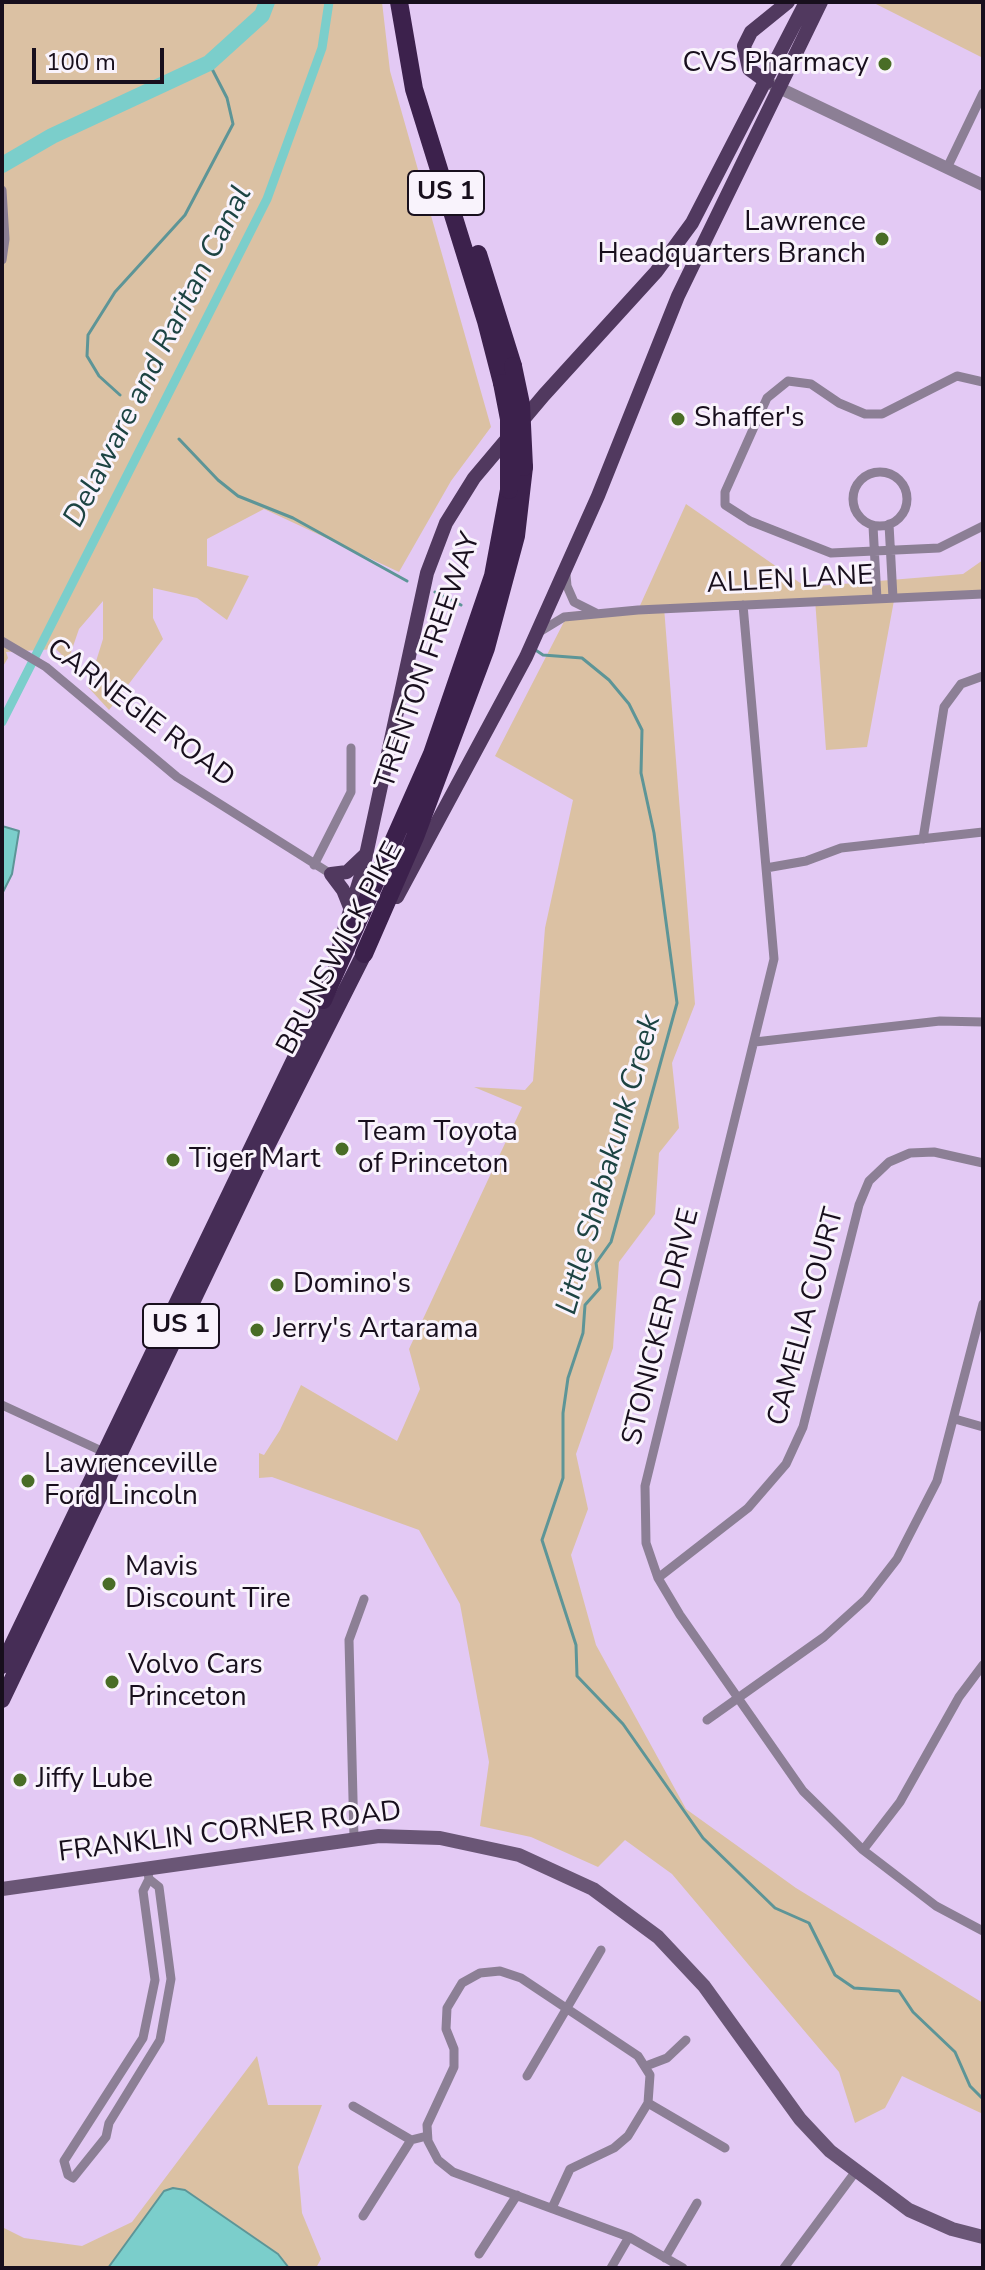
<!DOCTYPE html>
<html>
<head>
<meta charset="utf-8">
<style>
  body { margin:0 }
  #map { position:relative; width:985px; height:2270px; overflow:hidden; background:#e3c9f4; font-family:"Nunito Sans",sans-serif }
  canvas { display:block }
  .frame { position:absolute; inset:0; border:4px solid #180f1d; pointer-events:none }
  .scale { position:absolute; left:32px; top:48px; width:132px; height:36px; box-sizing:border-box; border:4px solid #180f1d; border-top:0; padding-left:10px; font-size:24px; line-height:28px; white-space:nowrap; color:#180f1d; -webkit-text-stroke:6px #f9f3fc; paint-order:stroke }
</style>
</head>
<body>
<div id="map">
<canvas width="985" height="2270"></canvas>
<div class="frame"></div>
<div class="scale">100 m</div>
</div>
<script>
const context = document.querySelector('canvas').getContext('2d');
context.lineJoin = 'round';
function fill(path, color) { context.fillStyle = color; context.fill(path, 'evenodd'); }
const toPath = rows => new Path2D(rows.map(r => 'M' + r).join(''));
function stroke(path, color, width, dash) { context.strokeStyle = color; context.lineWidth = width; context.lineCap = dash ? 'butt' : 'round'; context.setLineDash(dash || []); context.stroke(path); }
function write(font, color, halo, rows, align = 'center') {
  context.font = font + ' "Nunito Sans",sans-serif'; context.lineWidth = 6; context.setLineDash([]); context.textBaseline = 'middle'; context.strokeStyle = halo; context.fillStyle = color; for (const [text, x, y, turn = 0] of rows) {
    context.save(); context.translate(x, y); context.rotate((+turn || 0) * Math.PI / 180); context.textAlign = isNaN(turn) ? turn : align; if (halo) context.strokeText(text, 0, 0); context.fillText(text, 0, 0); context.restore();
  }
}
const green = toPath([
  [2,2,382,2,390,71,491,427,451,481,399,572,264,509,207,539,207,566,249,576,227,620,197,598,153,588,153,618,163,639,109,710,88,687,103,639,103,601,79,629,68,661,56,649,6,652,8,658,2,668],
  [872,2,983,2,983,58],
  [686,504,806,587,963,574,983,560,983,591,895,595,867,747,826,750,815,599,664,607,695,1004,672,1063,679,1128,659,1153,655,1214,619,1262,613,1348,576,1454,588,1509,571,1555,596,1645,686,1809,796,1888,983,2003,983,2114,902,2076,885,2108,855,2123,839,2072,672,1874,625,1840,598,1867,531,1837,480,1826,489,1762,460,1604,419,1530,272,1477,259,1478,259,1453,264,1455,280,1430,301,1385,397,1441,420,1389,409,1349,522,1107,474,1087,525,1090,533,1081,545,928,573,800,495,756,569,612,638,610],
  [257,2056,268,2105,322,2105,298,2167,302,2213,321,2259,316,2268,2,2268,2,2227,24,2238,82,2246,132,2222]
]);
const water = toPath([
  [2,826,19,831,12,874,2,894,2,826],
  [173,2188,185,2190,278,2254,289,2268,108,2268,164,2191,173,2188]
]);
const stream = toPath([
  [120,395,99,376,87,356,88,335,115,292,185,215,233,124,227,98,209,63],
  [179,439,218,480,238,496,293,518,407,581],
  [435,592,461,605],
  [534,649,543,655,582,658,609,680,629,704,642,730,641,773,654,833,677,1003,611,1242,596,1263,600,1288,585,1305,583,1333,568,1378,563,1413,563,1478,542,1540,576,1645,577,1676,623,1724,703,1838,775,1908,809,1923,835,1975,854,1988,899,1991,913,2012,955,2052,970,2086,983,2099]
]);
const canal = toPath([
  [2,722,267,199,322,48,329,2]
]);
const river = toPath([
  [2,165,52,136,209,63,262,15,267,2]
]);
const minor = toPath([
  [947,168,983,93],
  [2,190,5,239,2,260],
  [983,382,957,376,882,414,865,414,839,403,811,384,788,381,767,398,725,492,725,505,750,521,831,553,939,548,983,526],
  '853 499a27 27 0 1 1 54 0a27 27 0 1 1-54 0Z',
  [889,524,893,598],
  [873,526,877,599],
  [566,575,567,586,574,602,596,613],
  [743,605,774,959,645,1486,646,1543,658,1578,680,1615,803,1791,863,1850,936,1906,983,1931],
  [541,631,564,617,638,610,983,594],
  [2,641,46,667,177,777,331,874],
  [923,839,944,707,961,684,983,676],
  [314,865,351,792,351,748],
  [766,868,806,861,841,848,983,832],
  [755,1042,940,1021,983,1022],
  [2,1405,106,1453],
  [955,1419,983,1427],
  [658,1578,748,1508,786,1464,803,1427,859,1205,869,1181,889,1162,910,1153,934,1152,983,1163],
  [707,1720,824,1637,866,1599,897,1559,937,1481,983,1304],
  [354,1838,349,1640,364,1599],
  [863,1850,900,1802,959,1697,983,1665],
  [147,1867,149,1879,143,1891,155,1980,143,2038,64,2161,68,2175,73,2178,106,2137,109,2123,160,2040,171,1979,159,1887,149,1879],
  [646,2066,667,2058,686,2040],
  [527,2076,601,1950],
  [648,2103,725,2148],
  [353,2106,411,2140],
  [552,2208,570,2169,614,2148,628,2136,648,2103,650,2075,638,2056,521,1978,500,1971,480,1973,462,1983,447,2008,446,2029,454,2049,454,2067,427,2125,428,2141,438,2160,453,2172,629,2237,683,2268],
  [363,2216,411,2140,427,2136],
  [479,2254,517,2195],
  [665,2258,697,2203],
  [611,2268,629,2237],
  [784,2268,856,2171]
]);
const tertiary = toPath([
  [773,85,983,185]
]);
const secondary = toPath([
  [2,1889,379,1836,440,1838,519,1855,593,1889,658,1937,704,1986,800,2119,830,2151,909,2210,952,2229,983,2237]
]);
const primary = toPath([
  [767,82,749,69,744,46,751,32,788,2],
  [397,897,526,657,598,496,678,296,821,2],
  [351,910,343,890,331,874,347,872,366,854],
  [339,946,363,869,427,573,446,523,474,478,544,395,656,272,692,223,806,2]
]);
const trunk = toPath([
  [2,1666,323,1000],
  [2,1700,262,1156,364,954]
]);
const motorway = toPath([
  [399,2,414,89,486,321,502,383],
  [478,254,513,366],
  [364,954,415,837,486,648,516,536,524,467],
  [323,1000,432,754,493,576,509,490]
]);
const motorwayBridge = toPath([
  [513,366,521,404,524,467],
  [502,383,509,419,509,490]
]);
const markers = [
  [885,64,8,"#496d26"],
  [882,239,8,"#496d26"],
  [678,419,8,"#496d26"],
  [342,1149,8,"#496d26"],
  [173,1160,8,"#496d26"],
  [277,1285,8,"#496d26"],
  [257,1330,8,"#496d26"],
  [28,1481,8,"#496d26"],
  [109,1584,8,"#496d26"],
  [112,1682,8,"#496d26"],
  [20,1780,8,"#496d26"]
];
const shields = [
  [446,193,76],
  [181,1326,76]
];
const shieldNames = [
  ["US 1",446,193],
  ["US 1",181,1326]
];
const poiNames = [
  ["CVS Pharmacy",869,64,"right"],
  ["Lawrence",866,223,"right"],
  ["Headquarters Branch",866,255,"right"],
  ["Shaffer's",694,419],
  ["Team Toyota",358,1133],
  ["of Princeton",358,1165],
  ["Tiger Mart",189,1160],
  ["Domino's",293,1285],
  ["Jerry's Artarama",273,1330],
  ["Lawrenceville",44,1465],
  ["Ford Lincoln",44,1497],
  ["Mavis",125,1568],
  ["Discount Tire",125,1600],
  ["Volvo Cars",128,1666],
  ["Princeton",128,1698],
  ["Jiffy Lube",36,1780]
];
const streetNames = [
  ["ALLEN LANE",790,581,-3],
  ["TRENTON FREEWAY",429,661,-71],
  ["CARNEGIE ROAD",140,714,37],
  ["BRUNSWICK PIKE",341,949,-62],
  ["CAMELIA COURT",807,1317,-75],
  ["STONICKER DRIVE",662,1327,-76],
  ["FRANKLIN CORNER ROAD",230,1833,-7]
];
const waterNames = [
  ["Delaware and Raritan Canal",159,357,-63],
  ["Little Shabakunk Creek",610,1165,-74]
];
fill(green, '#dbc1a3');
fill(water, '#7bcecb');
stroke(water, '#5d9597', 2);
stroke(stream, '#5d9597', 3);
stroke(canal, '#7bcecb', 9);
stroke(river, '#7bcecb', 16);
stroke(minor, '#8c7f95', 9);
stroke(tertiary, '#8c7f95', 12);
stroke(secondary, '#6a5676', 14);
stroke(primary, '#51395f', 14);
stroke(trunk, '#462d56', 16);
stroke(motorway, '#3c214c', 18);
stroke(motorwayBridge, '#3c214c', 18);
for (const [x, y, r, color] of markers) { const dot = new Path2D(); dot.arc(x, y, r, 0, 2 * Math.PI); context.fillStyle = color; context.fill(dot); stroke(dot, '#f9f3fc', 3); }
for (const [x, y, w] of shields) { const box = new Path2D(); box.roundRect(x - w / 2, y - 22, w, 44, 6); context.fillStyle = '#f9f3fc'; context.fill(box); stroke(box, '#180f1d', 2); }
write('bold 26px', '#180f1d', null, shieldNames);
write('28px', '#180f1d', '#f9f3fc', poiNames, 'left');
write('28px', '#180f1d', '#f9f3fc', streetNames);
write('italic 30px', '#1d4443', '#f9f3fc', waterNames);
</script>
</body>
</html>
